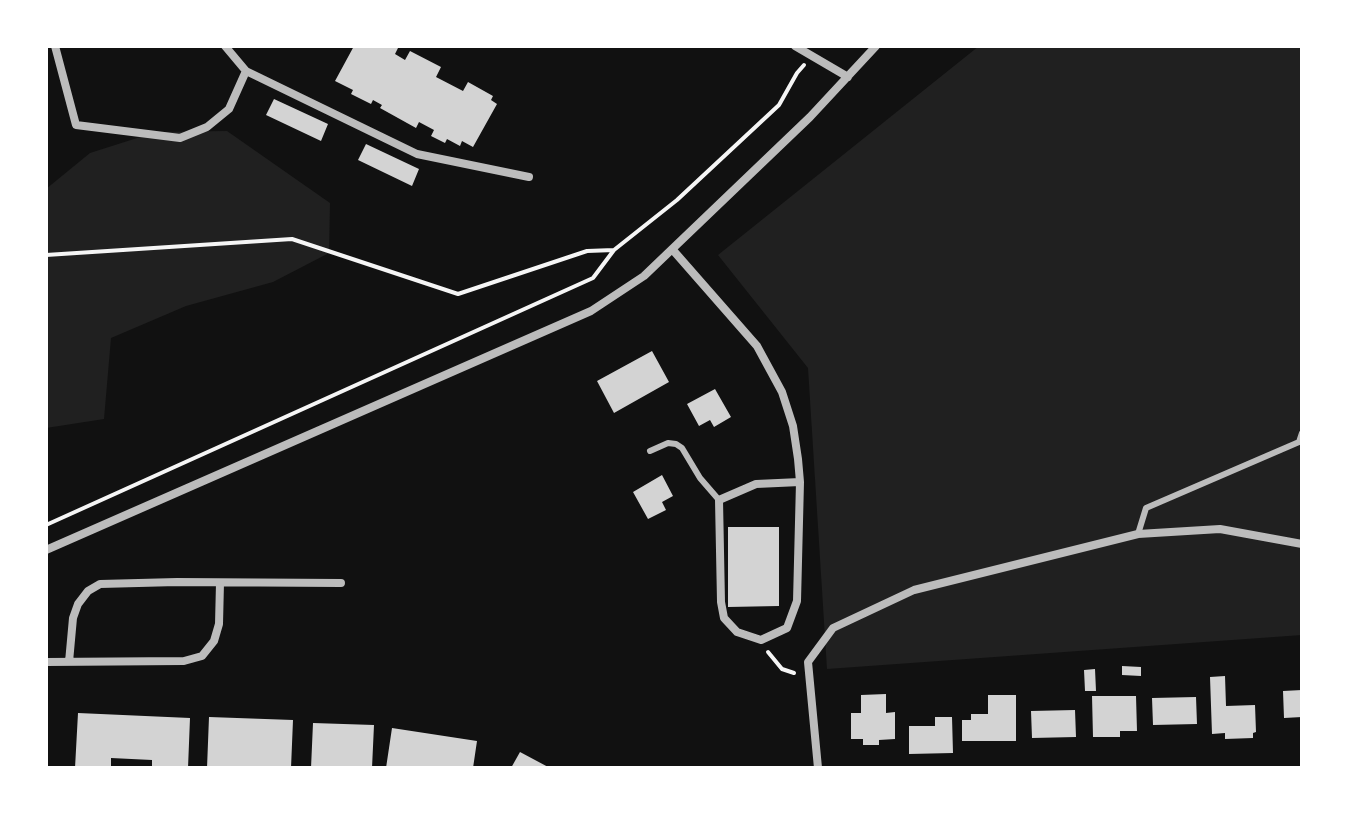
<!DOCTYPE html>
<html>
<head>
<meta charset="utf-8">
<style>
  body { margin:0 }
  #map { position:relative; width:1348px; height:814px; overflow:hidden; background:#111; font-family:Montserrat,sans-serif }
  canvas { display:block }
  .frame { position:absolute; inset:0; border:48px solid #fff; pointer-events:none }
</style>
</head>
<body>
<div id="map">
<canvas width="1348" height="814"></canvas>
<div class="frame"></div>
</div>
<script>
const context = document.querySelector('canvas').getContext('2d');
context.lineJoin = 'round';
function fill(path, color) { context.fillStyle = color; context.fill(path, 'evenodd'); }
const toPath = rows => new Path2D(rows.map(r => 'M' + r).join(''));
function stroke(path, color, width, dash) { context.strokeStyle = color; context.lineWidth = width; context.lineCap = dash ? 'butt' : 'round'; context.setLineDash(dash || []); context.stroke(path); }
const green = toPath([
  [979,46,1302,46,1302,635,827,669,808,368,718,255],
  [227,131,330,203,329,253,273,282,186,306,111,338,104,419,46,428,46,189,90,153,156,132]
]);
const building = toPath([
  [354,46,399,46,395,54,405,60,410,51,441,67,436,77,463,91,468,82,493,96,491,100,497,104,473,147,462,141,460,146,447,139,445,143,431,136,434,130,419,122,416,128,380,108,382,105,373,100,371,104,351,94,353,90,335,81],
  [274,99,328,124,321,141,266,115],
  [366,144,419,169,412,186,358,160],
  [652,351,669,382,614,413,597,381],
  [715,389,731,417,714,427,710,420,699,426,687,404],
  [662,475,673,496,662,502,666,510,648,519,633,492],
  [728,527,779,527,779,606,728,607],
  [1122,666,1141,667,1141,676,1122,675],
  [1095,669,1096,691,1085,691,1084,670],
  [1225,676,1226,706,1255,705,1256,732,1253,733,1253,738,1225,739,1225,733,1212,734,1210,677],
  [1302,690,1302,717,1284,718,1283,691],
  [886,694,886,713,895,712,895,739,879,740,879,745,863,745,863,739,851,739,851,713,861,713,861,695],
  [988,695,1016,695,1016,741,962,741,962,720,971,720,971,714,988,714],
  [1092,696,1136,696,1137,731,1120,731,1120,737,1093,737],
  [1196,697,1197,724,1153,725,1152,698],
  [1075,710,1076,737,1032,738,1031,711],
  [78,713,190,718,188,768,152,768,152,760,111,758,111,766,75,768],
  [209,717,293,720,291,768,207,768],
  [935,717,952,717,953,753,909,754,909,726,935,726],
  [313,723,374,725,372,768,311,768],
  [392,728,477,741,473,768,386,768],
  [520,752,550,768,511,768]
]);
const path = toPath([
  [46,255,292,239,458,294,587,251,614,250],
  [46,525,593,278,614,250,677,200,779,105,797,73,804,65],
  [768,652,782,669,794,673]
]);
const service = toPath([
  [650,451,668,443,676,444,682,448,700,478,719,500],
  [1138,534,1146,508,1299,442,1302,433]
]);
const minor = toPath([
  [55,46,76,125,180,138,207,127,229,109,246,71],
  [225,46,246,71,417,154,529,177],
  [795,46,848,77],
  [672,249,757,346,782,392,793,426,798,459,800,482,797,601,787,628,761,640,737,632,724,618,721,602,719,500,756,484,800,482],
  [46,550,591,311,644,276,810,117,876,46],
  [46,662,184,661,202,656,214,641,219,624,220,583],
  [69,662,73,618,78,604,88,591,100,584,177,582,341,583],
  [818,768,808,662,833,628,914,590,1138,534,1220,529,1302,544]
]);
fill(green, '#202020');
fill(building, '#d3d3d3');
stroke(path, '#f5f5f5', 4);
stroke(service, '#bcbcbc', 6);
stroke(minor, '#bcbcbc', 8);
</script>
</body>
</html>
